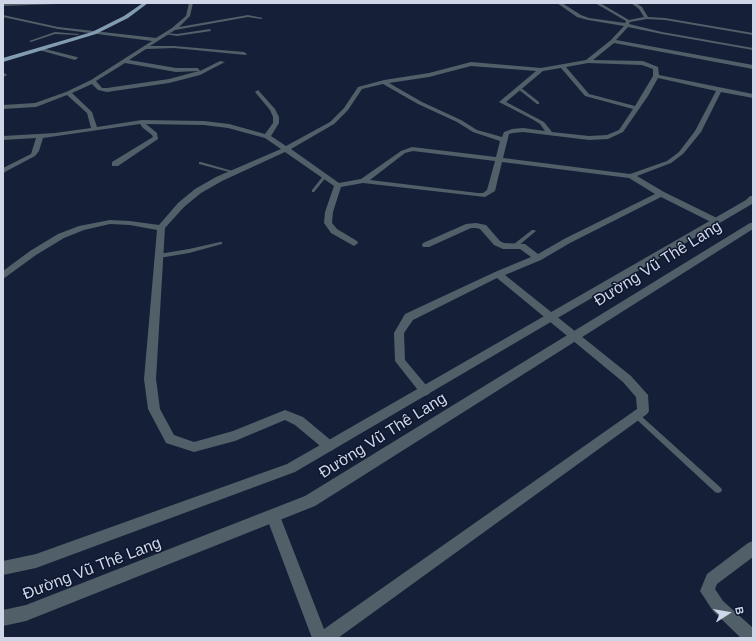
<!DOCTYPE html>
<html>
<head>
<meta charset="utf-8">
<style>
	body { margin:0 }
	#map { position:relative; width:756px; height:641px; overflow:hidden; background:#161f38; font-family:Helvetica,sans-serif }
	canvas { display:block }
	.frame { position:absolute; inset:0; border:4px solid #cfd6e7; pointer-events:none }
	.north { position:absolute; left:708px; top:593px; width:40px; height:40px; -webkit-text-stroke:3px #0d162e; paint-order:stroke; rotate:78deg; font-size:11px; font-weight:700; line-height:16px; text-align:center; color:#cfd6e7 }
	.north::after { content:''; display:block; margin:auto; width:14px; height:18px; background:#cfd6e7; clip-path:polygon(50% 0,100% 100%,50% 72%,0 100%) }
</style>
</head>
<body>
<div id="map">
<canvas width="756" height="641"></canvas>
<div class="frame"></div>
<div class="north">B</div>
</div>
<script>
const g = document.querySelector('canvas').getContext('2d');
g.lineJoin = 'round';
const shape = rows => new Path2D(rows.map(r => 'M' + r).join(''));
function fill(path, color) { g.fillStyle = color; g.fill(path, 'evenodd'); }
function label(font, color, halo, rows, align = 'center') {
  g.font = font + ' Helvetica,sans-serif'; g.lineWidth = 3; g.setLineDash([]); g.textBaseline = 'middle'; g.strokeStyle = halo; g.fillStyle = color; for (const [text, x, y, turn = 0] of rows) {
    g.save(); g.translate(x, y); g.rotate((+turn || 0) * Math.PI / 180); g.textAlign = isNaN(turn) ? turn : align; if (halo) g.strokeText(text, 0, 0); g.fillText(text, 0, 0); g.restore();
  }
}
fill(shape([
	[210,29,211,31,177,36,165,34,166,33,177,34,210,29],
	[55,32,79,34,78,35,55,34,31,42,29,41,55,32],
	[518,87,520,87,539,102,539,104,537,104,518,89,518,87],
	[199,162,201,162,236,172,233,173,199,164,199,162],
	[324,175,327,176,314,192,312,192,312,190,324,175],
	[532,230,534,230,536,231,518,246,514,246,514,244,532,230],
	[220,242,222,242,222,244,189,253,159,258,157,256,159,254,189,249,220,242],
	[637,413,639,414,721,488,722,490,721,492,718,493,715,492,635,418,634,416,635,414,637,413]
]), '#515f68');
fill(shape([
	[189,3,193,3,190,16,179,27,248,15,263,18,261,19,248,17,175,30,150,46,174,46,244,52,247,54,246,55,174,48,146,49,129,60,176,68,198,68,200,71,220,61,225,62,200,75,169,83,107,92,98,90,92,84,72,93,92,112,97,127,142,120,204,121,229,124,265,134,273,123,273,117,270,110,255,92,258,90,275,109,279,117,279,123,271,136,286,146,330,122,344,108,358,87,384,80,429,73,471,62,541,68,586,60,611,40,624,26,588,20,577,17,557,3,562,3,581,15,589,18,625,23,626,21,595,3,600,3,629,20,644,17,639,9,631,3,636,3,642,7,648,17,665,18,753,33,753,35,665,20,647,19,630,22,629,24,662,32,753,48,753,50,662,34,628,27,616,40,753,65,753,69,614,43,593,60,643,61,658,67,659,75,753,94,753,98,721,92,701,132,683,154,671,163,637,176,664,192,719,219,719,223,713,223,661,197,570,243,541,260,505,275,631,376,648,395,649,411,647,414,338,638,312,638,266,516,268,511,273,509,278,511,324,629,637,409,636,397,623,382,497,278,413,320,404,333,405,360,431,391,429,394,425,396,421,394,395,361,394,333,405,314,495,272,531,257,520,249,503,249,494,245,480,229,476,228,471,228,429,247,423,247,422,245,423,243,466,224,476,223,486,225,500,241,504,243,525,244,538,254,564,239,655,194,629,178,502,162,495,191,485,197,363,183,341,187,333,212,332,223,337,229,357,241,358,243,354,246,331,233,324,223,325,212,334,186,285,152,222,181,201,193,184,207,165,228,156,379,160,409,174,435,194,442,233,431,285,410,303,417,333,442,335,446,333,450,329,451,325,450,295,425,285,420,235,441,194,452,166,443,148,409,144,379,157,230,130,225,110,224,84,230,64,238,36,255,3,279,3,271,30,251,58,234,79,226,110,220,130,221,159,225,178,203,195,189,216,177,281,149,265,138,228,128,204,125,146,124,157,133,158,139,118,166,112,166,112,162,153,137,152,135,143,128,140,124,43,138,39,151,35,156,3,173,3,168,31,154,36,138,3,140,3,136,55,133,91,128,87,113,67,95,36,107,3,109,3,105,35,103,66,92,91,80,152,41,58,29,3,17,3,15,58,27,156,38,172,28,186,16,189,3],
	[125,63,176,72,199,71,169,79,107,88,102,88,96,81,125,63],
	[588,63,642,65,653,69,653,76,635,106,589,94,566,67,588,63],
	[471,66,536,71,499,102,532,119,540,124,545,131,523,128,512,129,504,132,502,137,477,130,461,120,422,102,389,83,429,77,471,66],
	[561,68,585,96,633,109,619,130,607,135,589,136,552,132,544,122,506,102,543,71,561,68],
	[658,78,716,91,695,131,679,152,667,161,630,174,503,158,509,134,513,133,523,132,589,140,608,139,623,132,648,96,658,78],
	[383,84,418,104,457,122,473,132,500,141,496,157,412,147,401,151,361,179,339,183,291,149,334,124,348,110,362,89,383,84],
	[413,151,495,161,487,190,483,193,478,193,370,180,405,153,413,151],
	[41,48,77,57,78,58,75,60,39,50,39,48,41,48],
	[3,73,6,74,7,75,3,77,3,73],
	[753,541,753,557,717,584,715,589,723,601,753,628,753,638,741,638,713,611,700,591,707,574,748,543,753,541]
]), '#515f68');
fill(shape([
	[58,3,56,4,3,6,3,4,58,3],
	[750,196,753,196,752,204,295,472,36,568,3,575,3,561,36,554,287,464,746,200,750,196],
	[750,223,753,223,753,229,315,506,26,621,3,626,3,610,26,605,305,496,750,223]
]), '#515f68');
fill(shape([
	[143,3,148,3,128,18,96,34,3,62,3,58,92,32,124,16,143,3]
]), '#819daf');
label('16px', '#cfd6e7', '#0d162e', [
	["Đường Vũ Thê Lang",658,264,-32],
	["Đường Vũ Thê Lang",383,436,-32],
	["Đường Vũ Thê Lang",92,569,-21]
]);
</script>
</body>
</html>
